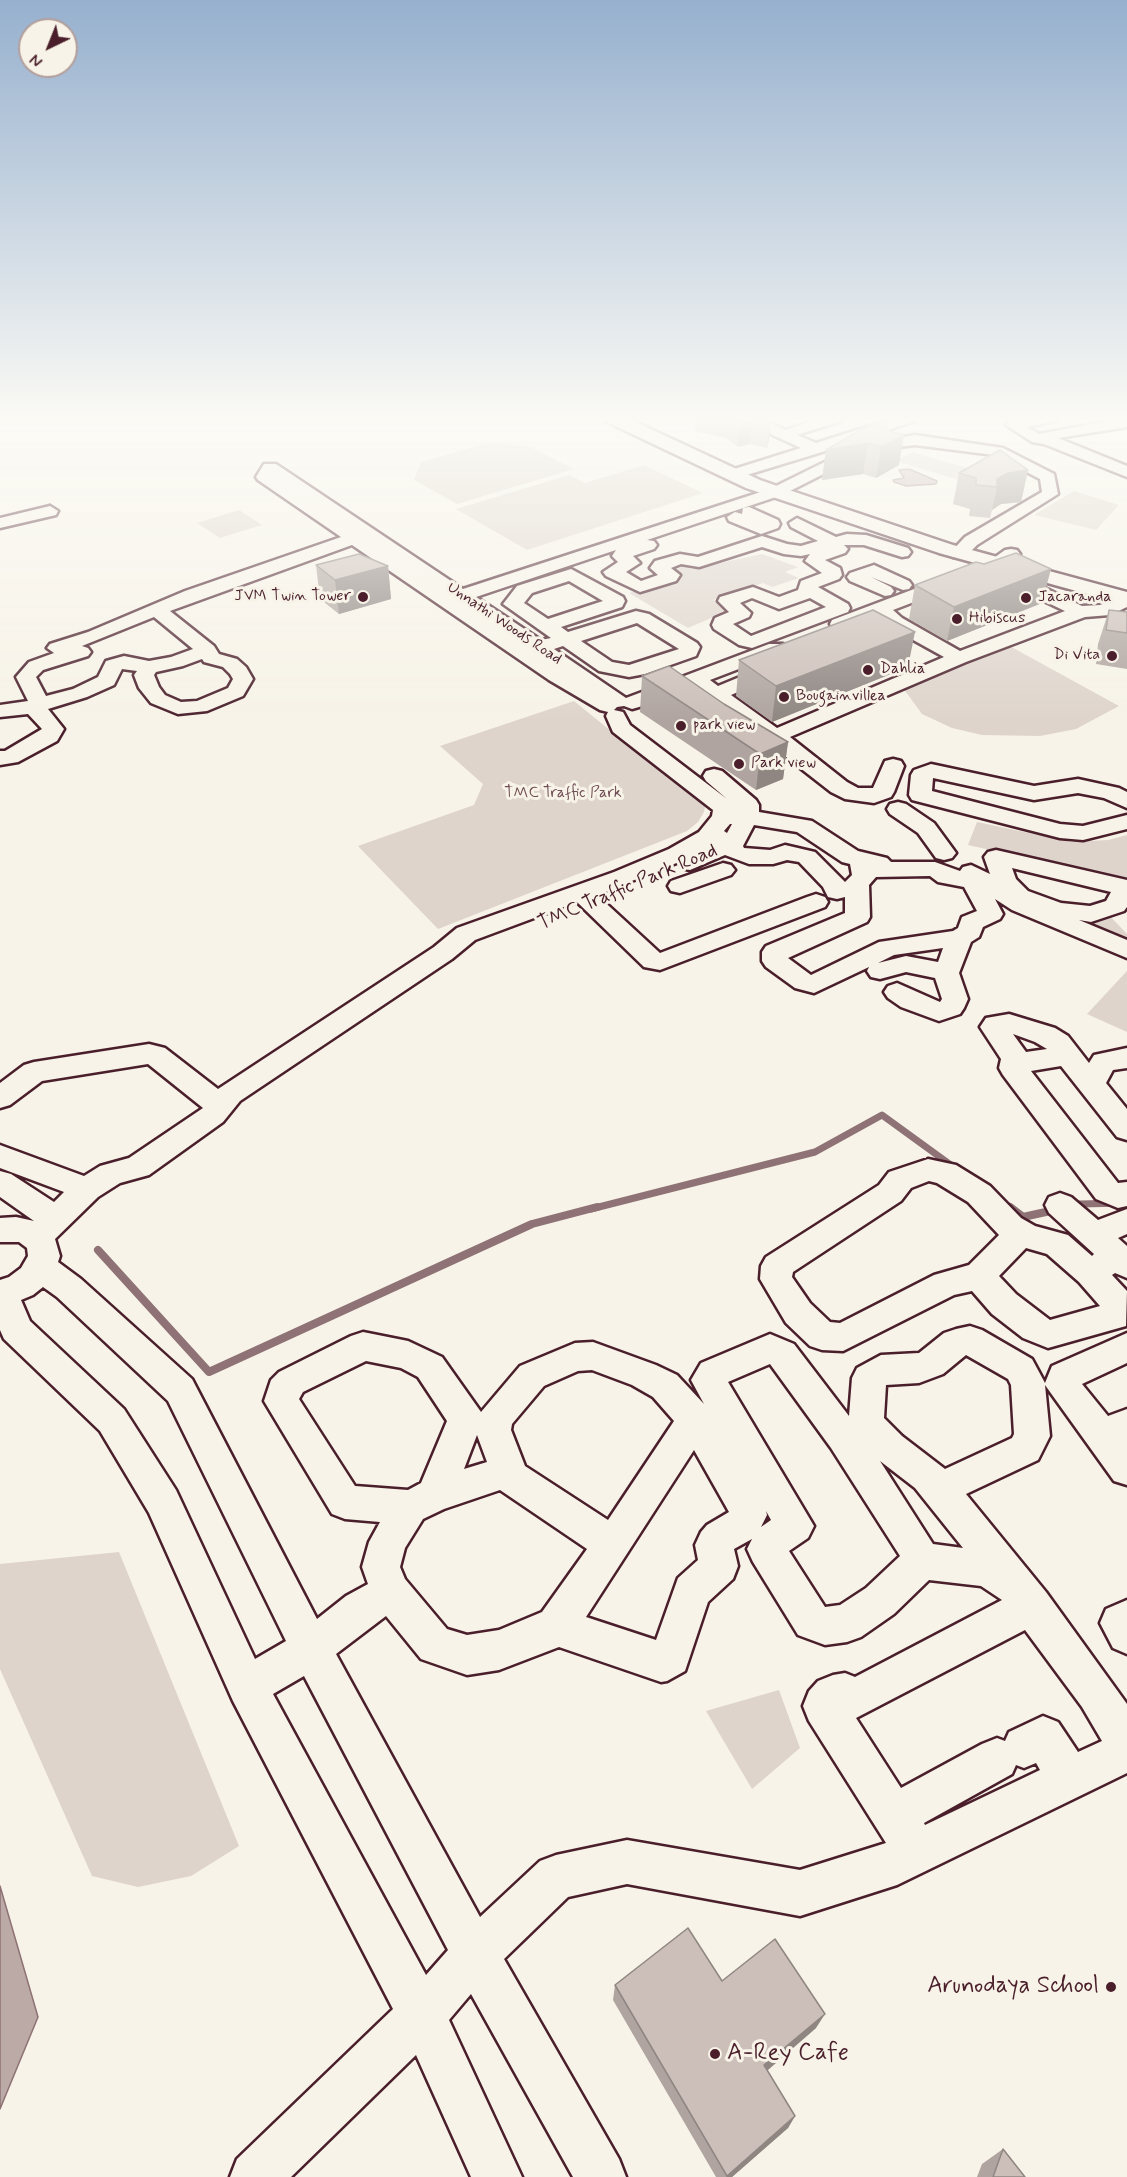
<!DOCTYPE html>
<html>
<head>
<meta charset="utf-8">
<style>
	body { margin:0 }
	#map { position:relative; width:1127px; height:2177px; overflow:hidden; background:#f7f3e8; font-family:Mynerve,sans-serif }
	canvas { display:block }
	.north { position:absolute; left:18px; top:18px; width:60px; height:60px; box-sizing:border-box; background:#f7f3e8; border:2px solid #b29e9c; border-radius:50%; rotate:223deg; font-size:16px; font-weight:700; line-height:24px; text-align:center; color:#4a1f2b }
	.north::after { content:''; display:block; margin:auto; width:21px; height:27px; background:#4a1f2b; clip-path:polygon(50% 0,100% 100%,50% 72%,0 100%) }
</style>
</head>
<body>
<div id="map">
<canvas width="1127" height="2177"></canvas>
<div class="north">N</div>
</div>
<script>
const g = document.querySelector('canvas').getContext('2d');
g.lineJoin = 'round';
function fill(path, color) { g.fillStyle = color; g.fill(path, 'evenodd'); }
const shape = rows => new Path2D(rows.map(r => 'M' + r).join(''));
function strokePath(path, color, width, dash) { g.strokeStyle = color; g.lineWidth = width; g.lineCap = dash ? 'butt' : 'round'; g.setLineDash(dash || []); g.stroke(path); }
function label(font, color, halo, rows, align = 'center') {
  g.font = font + ' Mynerve,sans-serif'; g.lineWidth = 6; g.setLineDash([]); g.textBaseline = 'middle'; g.strokeStyle = halo; g.fillStyle = color; for (const [text, x, y, turn = 0] of rows) {
    g.save(); g.translate(x, y); g.rotate((+turn || 0) * Math.PI / 180); g.textAlign = isNaN(turn) ? turn : align; if (halo) g.strokeText(text, 0, 0); g.fillText(text, 0, 0); g.restore();
  }
}
fill(shape([
	[491,442,530,447,574,469,457,504,414,480,421,462],
	[912,452,998,477,982,487,896,461],
	[644,465,703,493,527,550,456,509,569,475,585,483],
	[1074,491,1119,505,1096,530,1034,515],
	[239,510,262,525,220,538,197,523],
	[762,554,798,567,785,572,799,578,772,587,763,583,713,600,730,610,688,628,629,593,681,578,665,567,679,564,692,569],
	[1006,644,1119,706,1076,729,1040,736,982,735,952,728,922,714,903,688],
	[574,701,665,775,697,781,706,801,704,812,698,822,687,831,438,929,358,846,474,805,483,784,440,746],
	[977,822,1072,842,1108,840,1127,835,1127,880,968,845],
	[1108,914,1127,934,1127,941,1071,920],
	[1127,971,1127,1032,1087,1014],
	[119,1552,239,1846,191,1876,138,1887,92,1876,0,1669,0,1564],
	[779,1690,800,1748,752,1789,706,1711]
]), '#ded4cc');
const water = shape([
	[909,469,937,481,936,484,906,486,894,482,893,480,904,478,899,470,909,469],
	[0,1886,38,2017,0,2109,0,1886]
]);
fill(water, '#bcaaa7');
strokePath(water, '#8e7275', 1.5);
strokePath(shape([
	[1079,1204,1127,1203],
	[1008,1206,1012,1209],
	[591,1209,815,1152,882,1115,955,1168]
]), '#8e7275', 7);
strokePath(shape([
	[1010,1207,1023,1217,1055,1210],
	[98,1250,209,1372,532,1224,597,1207]
]), '#8e7275', 8);
const minor = shape([
	[820,418,843,418,841,421,797,435,816,443,895,418,917,418,915,421,822,452,740,477,734,479,726,474,728,471,801,448,753,426,751,423,753,420,763,420,786,430,820,418],
	[1027,418,1057,418,1055,421,1027,427,1039,434,1109,421,1107,418,1127,418,1127,427,1058,438,1127,466,1127,477,1044,444,1032,442,1006,425,1008,422,1027,418],
	[915,435,1003,448,1054,474,1058,494,977,545,965,557,953,557,950,553,965,537,1042,492,1040,479,994,455,915,445,881,449,857,457,782,495,647,540,654,541,657,545,654,549,633,556,640,563,626,572,641,581,658,575,650,568,655,561,680,554,698,557,762,536,787,544,801,546,818,541,791,527,789,523,797,518,836,537,847,534,866,535,908,548,911,552,908,556,902,557,864,545,844,545,848,549,845,553,825,560,840,568,842,575,839,579,818,587,848,604,850,608,848,612,752,648,739,645,714,629,712,625,715,618,729,612,718,601,720,597,753,587,779,597,798,590,801,581,822,573,805,561,810,554,801,556,784,554,762,547,699,567,681,564,671,568,680,575,676,581,640,592,606,576,603,572,618,562,612,556,616,550,476,597,541,640,551,638,503,604,517,586,571,569,623,597,625,601,622,607,561,627,568,632,636,611,649,614,697,643,700,647,696,656,645,674,629,677,599,671,563,646,554,649,626,698,769,644,783,644,786,648,783,652,710,680,718,686,764,667,778,667,781,671,778,675,731,695,777,728,944,657,888,626,877,616,839,630,832,628,830,624,832,620,991,560,1005,550,1011,549,1017,550,1020,554,1003,568,893,610,902,618,960,651,1065,611,1004,582,1001,578,1004,574,1016,574,1082,606,1100,605,1127,594,1127,607,1110,615,1085,617,966,662,790,737,847,782,858,788,873,788,885,761,893,759,901,761,904,766,894,792,891,797,874,803,845,799,831,792,695,686,639,707,632,709,624,706,617,707,614,710,623,712,630,725,727,799,706,781,703,776,706,771,714,769,722,771,756,800,759,805,759,812,812,821,858,851,887,858,891,862,935,862,960,871,963,867,971,865,990,874,984,857,988,852,996,850,1127,880,1127,907,1124,911,1091,922,1079,920,1127,940,1127,958,1012,910,995,899,1003,914,1000,919,983,927,979,937,971,942,959,973,968,999,964,1008,960,1014,939,1021,901,1007,888,998,884,992,888,986,897,983,940,1002,942,999,935,978,906,972,880,979,871,977,867,971,869,967,814,993,795,988,766,967,762,961,762,952,766,946,845,913,845,897,837,899,828,897,823,887,799,862,787,860,773,864,749,864,725,855,690,870,682,868,679,862,597,895,660,953,807,897,816,894,825,897,828,902,825,907,660,970,644,967,577,902,475,940,452,959,240,1101,223,1122,149,1175,120,1183,98,1197,55,1239,60,1256,58,1262,81,1279,192,1379,317,1619,346,1596,368,1584,362,1567,369,1542,380,1522,345,1519,332,1514,264,1401,271,1380,279,1372,351,1336,363,1332,408,1341,442,1357,481,1412,520,1366,575,1343,593,1342,656,1365,677,1375,704,1404,691,1380,701,1363,770,1334,794,1344,849,1416,852,1378,857,1368,881,1355,919,1353,944,1333,956,1329,970,1326,982,1330,1032,1359,1045,1383,1052,1366,1127,1333,1127,1363,1082,1384,1108,1416,1127,1409,1127,1485,1114,1481,1045,1385,1050,1436,1038,1460,966,1494,1046,1592,1127,1704,1127,1773,897,1885,800,1916,627,1884,568,1897,504,1959,619,2159,626,2177,573,2177,471,1994,449,2020,522,2177,471,2177,416,2055,291,2177,230,2177,237,2159,393,2009,233,1701,149,1513,100,1431,4,1339,0,1330,0,1280,9,1277,21,1268,28,1256,27,1248,19,1242,0,1242,0,1218,16,1217,34,1221,0,1197,0,1171,11,1174,54,1202,64,1192,0,1168,0,1145,84,1176,100,1166,129,1158,203,1108,148,1064,42,1081,10,1105,0,1108,0,1083,24,1065,34,1062,149,1044,165,1048,218,1089,434,947,457,928,614,872,669,849,699,832,712,816,713,810,613,732,606,716,608,712,600,710,549,680,352,545,170,611,214,646,219,654,237,659,246,667,253,679,243,696,207,711,178,714,151,703,139,688,134,675,137,671,122,669,114,685,87,697,48,709,64,729,57,741,18,762,0,765,0,751,5,751,42,729,28,714,0,717,0,705,28,701,16,677,29,662,54,653,47,648,50,644,88,632,185,591,341,537,258,480,256,477,264,464,276,464,463,589,770,489,847,451,873,442,915,435],
	[569,581,603,601,548,619,524,603,532,593,569,581],
	[752,598,779,609,810,598,826,607,751,636,733,624,749,617,751,613,740,603,752,598],
	[154,617,193,649,171,657,149,661,124,656,106,661,98,677,73,689,46,696,36,677,43,670,88,656,91,652,88,648,82,646,154,617],
	[637,623,679,649,629,665,612,662,581,641,637,623],
	[202,659,204,662,223,667,230,674,233,679,228,688,197,701,181,702,165,695,159,687,154,675,156,672,183,666,202,659],
	[730,824,732,824,727,833,724,831,730,824],
	[754,825,797,832,842,862,850,864,852,875,845,882,815,852,785,845,770,850,744,848,743,846,754,825],
	[1012,868,1111,892,1106,901,1090,906,1061,903,1028,891,1016,879,1012,868],
	[930,876,938,882,964,887,977,911,962,917,958,928,953,931,879,942,811,975,788,958,867,922,870,917,869,885,876,877,930,876],
	[943,948,938,962,906,956,878,963,894,955,943,948],
	[43,1287,57,1297,168,1401,286,1641,255,1659,176,1490,124,1409,30,1321,21,1300,33,1295,43,1287],
	[966,1355,1008,1379,1011,1385,1014,1434,1012,1438,945,1469,902,1436,884,1418,886,1385,919,1383,943,1374,966,1355],
	[366,1361,401,1368,418,1377,447,1421,421,1483,408,1490,355,1486,299,1399,303,1392,366,1361],
	[770,1364,831,1448,900,1556,866,1588,840,1605,825,1607,789,1551,808,1538,814,1526,728,1382,770,1364],
	[592,1370,632,1385,653,1397,674,1421,608,1520,525,1466,511,1430,512,1424,544,1386,578,1371,592,1370],
	[477,1435,487,1462,464,1469,477,1435],
	[694,1450,729,1512,707,1525,701,1532,695,1545,698,1560,678,1578,656,1640,586,1617,694,1450],
	[880,1461,915,1488,963,1548,933,1544,880,1461],
	[500,1490,587,1549,542,1612,499,1630,467,1635,447,1629,405,1579,400,1567,405,1548,423,1519,444,1509,500,1490],
	[766,1511,771,1520,761,1527,767,1515,766,1511],
	[752,1539,747,1549,753,1562,798,1635,825,1645,847,1642,861,1637,894,1614,929,1580,981,1586,1002,1600,855,1677,845,1673,833,1675,818,1681,809,1691,803,1706,809,1721,886,1843,800,1870,627,1840,556,1855,540,1861,480,1917,336,1654,386,1616,421,1659,467,1675,499,1670,559,1647,661,1682,667,1681,685,1671,708,1602,733,1579,738,1566,734,1549,752,1539],
	[1025,1630,1082,1707,1102,1741,1078,1752,1058,1722,1043,1716,1009,1732,1005,1741,997,1738,982,1744,901,1788,856,1718,1025,1630],
	[304,1676,448,1950,426,1975,273,1694,304,1676],
	[1036,1763,1040,1770,925,1825,924,1823,1012,1774,1016,1765,1024,1768,1036,1763],
	[50,506,58,511,56,515,0,528,0,518,50,506],
	[749,507,778,520,780,524,778,528,761,534,729,521,727,517,735,512,742,514,743,508,749,507],
	[874,565,909,581,912,585,909,589,903,590,871,577,891,587,894,591,891,595,885,596,850,581,847,577,850,573,874,565],
	[931,764,1034,786,1078,779,1119,788,1127,792,1127,808,1104,798,1078,793,1034,800,933,778,932,791,1060,824,1083,826,1127,815,1127,829,1083,840,1060,838,912,800,909,795,911,775,914,770,931,764],
	[898,802,906,804,934,823,956,853,952,858,944,860,936,858,918,833,890,814,887,809,890,804,898,802],
	[723,863,731,865,735,870,731,875,680,893,671,891,668,886,671,881,723,863],
	[1009,1014,1055,1028,1068,1036,1089,1063,1094,1055,1127,1048,1127,1068,1113,1070,1106,1083,1127,1109,1127,1140,1117,1137,1061,1066,1031,1071,1118,1183,1127,1182,1127,1206,1118,1208,1096,1199,1003,1075,999,1068,1001,1059,980,1027,986,1018,1009,1014],
	[1013,1034,1035,1042,1047,1049,1026,1052,1013,1034],
	[928,1159,956,1165,990,1186,1021,1218,1035,1226,1068,1235,1092,1256,1094,1254,1049,1213,1045,1205,1049,1197,1060,1193,1071,1197,1098,1220,1127,1209,1127,1234,1118,1238,1127,1246,1127,1278,1115,1273,1112,1275,1127,1291,1126,1326,1048,1348,1023,1338,992,1314,972,1291,954,1295,843,1351,822,1350,810,1346,786,1323,760,1279,761,1266,766,1257,879,1185,889,1172,928,1159],
	[929,1181,937,1183,968,1202,999,1235,969,1265,934,1275,840,1323,830,1322,810,1303,792,1277,793,1272,901,1201,911,1188,929,1181],
	[1026,1248,1047,1254,1079,1282,1100,1306,1050,1320,1016,1294,999,1276,1026,1248],
	[1127,1600,1127,1654,1113,1648,1100,1623,1106,1609,1127,1600]
]);
const major = shape([
	[605,418,627,418,760,480,783,488,953,545,1127,592,1127,605,939,553,746,488,607,422,605,418]
]);
strokePath(minor, '#4a1f2b', 5);
strokePath(major, '#4a1f2b', 5);
fill(minor, '#f7f3e8');
fill(major, '#f7f3e8');
fill(shape([
	[696,418,771,418,769,440,767,448,749,444,738,447,726,438,695,431],
	[887,430,899,465,876,478,863,474,822,480,826,450],
	[1028,470,1021,502,1001,504,992,510,990,518,969,516,970,509,953,504,959,473],
	[316,565,388,566,391,599,339,614,320,599],
	[915,585,1042,603,947,641,909,619],
	[1109,610,1127,612,1127,669,1096,664,1098,644],
	[739,660,908,667,772,722,736,696],
	[642,676,724,704,788,742,783,779,756,790,640,712],
	[722,1981,816,2028,767,2071,795,2116,788,2128,732,2177,716,2177,613,2000,615,1985],
	[1003,2149,1025,2177,977,2177,982,2164]
]), '#afa49f');
fill(shape([
	[741,418,752,418,749,444,738,447],
	[770,418,771,418,769,440,767,448],
	[904,435,899,465,876,478,881,447],
	[868,443,863,474,822,480,826,450],
	[1028,470,1021,502,1001,504,992,510,997,487,997,479,1008,473],
	[388,566,391,599,339,614,335,580],
	[1051,569,1042,603,947,641,954,607],
	[915,632,908,667,772,722,776,686],
	[788,742,783,779,756,790,760,754],
	[825,2014,816,2028,757,2079,764,2065],
	[795,2116,788,2128,732,2177,726,2177]
]), '#8f8682');
const building = shape([
	[886,422,887,430,904,435,881,447,868,443,826,450,862,429,886,422],
	[1000,450,1028,470,1008,473,997,479,997,487,976,485,976,478,959,473,1000,450],
	[1016,553,1051,569,954,607,915,585,976,562,984,564,1016,553],
	[359,554,388,566,335,580,316,565,359,554],
	[873,610,915,632,776,686,739,660,873,610],
	[1109,610,1127,612,1127,633,1106,630,1109,610],
	[669,666,724,704,788,742,760,754,642,676,669,666],
	[688,1928,722,1981,775,1939,825,2014,764,2065,795,2116,727,2176,615,1985,688,1928],
	[1003,2149,1025,2177,993,2177,1003,2149]
]);
fill(building, '#ccbfb9');
strokePath(building, '#8f8682', 1.5);
const sky = g.createLinearGradient(0, 0, 0, 723);
sky.addColorStop(0, '#96b0ce');
sky.addColorStop(0.58, '#fbfaf5');
sky.addColorStop(1, '#fbfaf500');
g.fillStyle = sky;
g.fillRect(0, 0, 1127, 723);
for (const [x, y, r, color] of [
	[363,597,6,"#4a1f2b"],
	[1026,598,6,"#4a1f2b"],
	[957,619,6,"#4a1f2b"],
	[1112,656,6,"#4a1f2b"],
	[868,670,6,"#4a1f2b"],
	[784,697,6,"#4a1f2b"],
	[681,726,6,"#4a1f2b"],
	[739,764,6,"#4a1f2b"],
	[1111,1987,6,"#4a1f2b"],
	[715,2054,6,"#4a1f2b"]
]) { const dot = new Path2D(); dot.arc(x, y, r, 0, 2 * Math.PI); g.fillStyle = color; g.fill(dot); strokePath(dot, '#f7f3e8', 2); }
label('16px', '#4a1f2b', '#f7f3e8', [
	["JVM Twin Tower",351,597,"right"],
	["Jacaranda",1038,598],
	["Hibiscus",969,619],
	["Di Vita",1100,656,"right"],
	["Dahlia",880,670],
	["Bougainvillea",796,697],
	["park view",693,726],
	["Park view",751,764]
], 'left');
label('16px', '#4a1f2b', '#f7f3e8', [
	["Unnathi Woods Road",504,624,34]
]);
label('16px', '#6f4c53', '#f7f3e8', [
	["TMC Traffic Park",563,794]
]);
label('20px', '#4a1f2b', '#f7f3e8', [
	["TMC Traffic Park Road",628,888,-23]
]);
label('24px', '#4a1f2b', '#f7f3e8', [
	["Arunodaya School",1099,1987],
	["A-Rey Cafe",727,2054,"left"]
], 'right');
</script>
</body>
</html>
